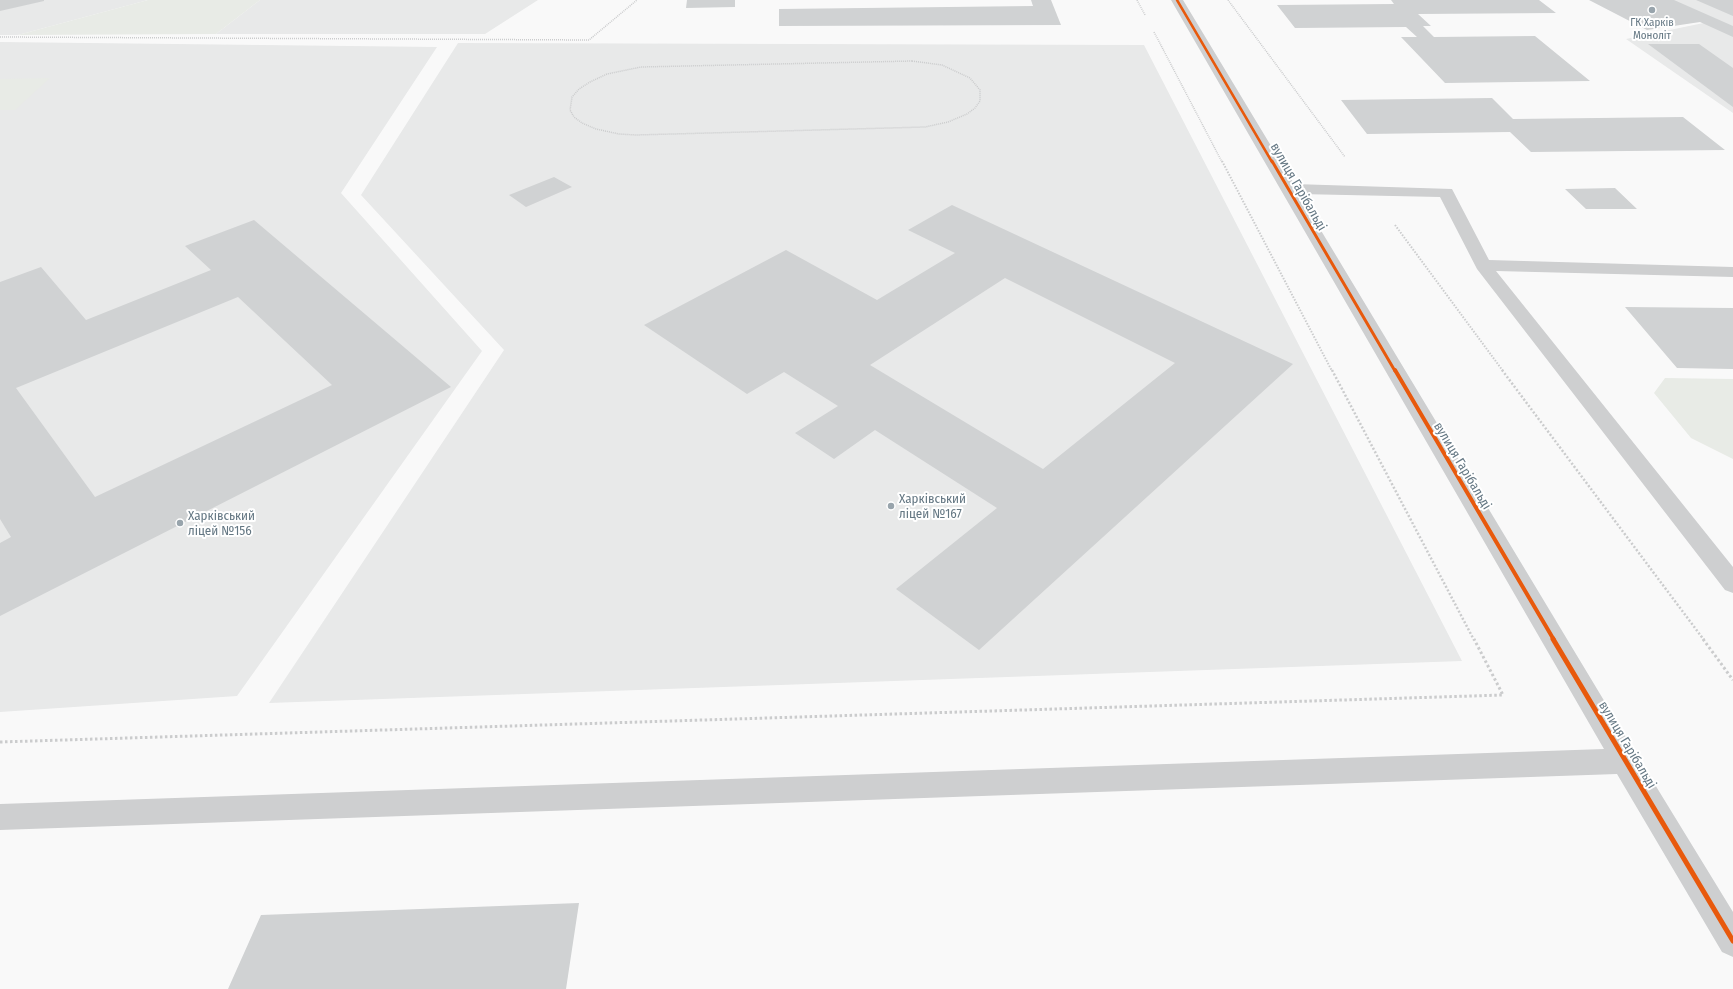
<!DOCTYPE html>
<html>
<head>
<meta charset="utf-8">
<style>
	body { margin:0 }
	canvas { display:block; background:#f9f9f9 }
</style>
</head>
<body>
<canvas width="1733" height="989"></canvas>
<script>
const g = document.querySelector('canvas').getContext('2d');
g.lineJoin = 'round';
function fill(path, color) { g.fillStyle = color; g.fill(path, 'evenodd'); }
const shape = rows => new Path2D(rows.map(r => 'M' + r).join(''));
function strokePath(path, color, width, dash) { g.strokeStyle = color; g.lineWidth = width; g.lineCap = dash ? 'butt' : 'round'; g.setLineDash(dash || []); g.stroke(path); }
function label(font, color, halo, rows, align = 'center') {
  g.font = font + ' "Fira Sans Condensed",sans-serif'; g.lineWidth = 4; g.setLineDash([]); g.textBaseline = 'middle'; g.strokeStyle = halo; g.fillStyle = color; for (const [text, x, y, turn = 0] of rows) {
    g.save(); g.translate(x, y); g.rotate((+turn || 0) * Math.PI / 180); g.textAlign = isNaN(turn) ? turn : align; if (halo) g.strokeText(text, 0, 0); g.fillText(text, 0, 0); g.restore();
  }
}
fill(shape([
	[0,0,148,0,18,35,0,35],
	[260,0,538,0,485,34,216,34],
	[1672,0,1733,0,1733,113,1626,39,1718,20],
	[0,42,437,47,341,193,482,351,237,696,0,712],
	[458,43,1144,45,1462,661,269,703,504,350,361,195]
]), '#e8e9e9');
fill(shape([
	[148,0,260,0,216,34,18,35],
	[50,78,15,110,0,110,0,79],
	[1665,378,1733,379,1733,459,1691,438,1654,393]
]), '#e8ebe6');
fill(shape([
	[0,0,44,0,44,1,0,11],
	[687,0,735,0,735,7,686,8],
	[1031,0,1051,0,1061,25,779,26,779,9,1033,6],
	[1391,0,1539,0,1556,13,1418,14,1431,26,1423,26,1434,37,1535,36,1590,81,1445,83,1401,37,1417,37,1406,27,1295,28,1277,5,1394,4],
	[1589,0,1674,0,1733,26,1733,37,1700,22,1647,30],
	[1696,0,1733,0,1733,16],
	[1648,44,1699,44,1733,68,1733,107],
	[1492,98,1513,119,1683,117,1725,150,1531,152,1510,132,1367,134,1341,100],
	[554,177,572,187,526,207,509,195],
	[1615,188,1637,209,1586,209,1565,189],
	[952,205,1293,364,979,650,896,589,997,508,875,430,834,459,795,433,838,406,784,372,747,394,644,325,786,250,877,300,955,253,908,230],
	[1005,278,1175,363,1043,469,870,365],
	[254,220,451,387,0,616,0,543,11,537,0,519,0,282,41,267,86,320,211,270,185,246],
	[238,297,332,385,95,497,16,388],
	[1625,307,1733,308,1733,369,1677,368],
	[579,903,566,989,228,989,261,915]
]), '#d0d2d3');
strokePath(shape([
	[1137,0,1145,15],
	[1228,0,1345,157],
	[1154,32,1222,162],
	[0,37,589,40,637,0],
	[912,61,942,65,970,78,980,90,980,101,975,108,967,114,948,122,925,127,636,135,619,134,596,129,582,123,574,117,570,110,572,97,579,89,590,82,607,74,641,67,912,61]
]), '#cbcccd', 1.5, [1, 1]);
strokePath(shape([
	[1222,161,1332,371],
	[1395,225,1503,371]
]), '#cbcccd', 2, [1.5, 1.5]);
strokePath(shape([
	[1332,370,1474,640],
	[1502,370,1704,640]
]), '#cbcccd', 2.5, [2, 2]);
strokePath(shape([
	[1703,639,1733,680],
	[0,742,1503,695,1474,639]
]), '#cbcccd', 3, [2.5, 2.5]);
fill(shape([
	[1171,0,1183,0,1294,184,1452,189,1489,260,1733,267,1733,277,1496,271,1733,567,1733,593,1725,590,1477,269,1440,197,1299,194,1635,752,1733,912,1733,957,1722,952,1617,774,0,830,0,804,1604,749,1171,0]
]), '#cecfd0');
strokePath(shape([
	[1177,0,1272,162]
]), '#e8590c', 2.5);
strokePath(shape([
	[1272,161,1395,371]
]), '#e8590c', 3);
strokePath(shape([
	[1395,370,1554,640]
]), '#e8590c', 4);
strokePath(shape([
	[1553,639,1733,941]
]), '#e8590c', 5);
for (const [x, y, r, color] of [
	[1652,10,4,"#98a4ac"],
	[891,506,4,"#98a4ac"],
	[180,523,4,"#98a4ac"]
]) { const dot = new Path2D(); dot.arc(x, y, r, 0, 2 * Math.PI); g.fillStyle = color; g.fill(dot); strokePath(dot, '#fff', 1.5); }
label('11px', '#647783', '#fff', [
	["ГК Харків",1652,23],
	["Моноліт",1652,36]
]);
label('13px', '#647783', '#fff', [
	["вулиця Гарібальді",1298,187,60],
	["вулиця Гарібальді",1462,466,59],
	["вулиця Гарібальді",1627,745,59]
]);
label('13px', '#647783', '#fff', [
	["Харківський",899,499],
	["ліцей №167",899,514],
	["Харківський",188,516],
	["ліцей №156",188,531]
], 'left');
</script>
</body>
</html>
